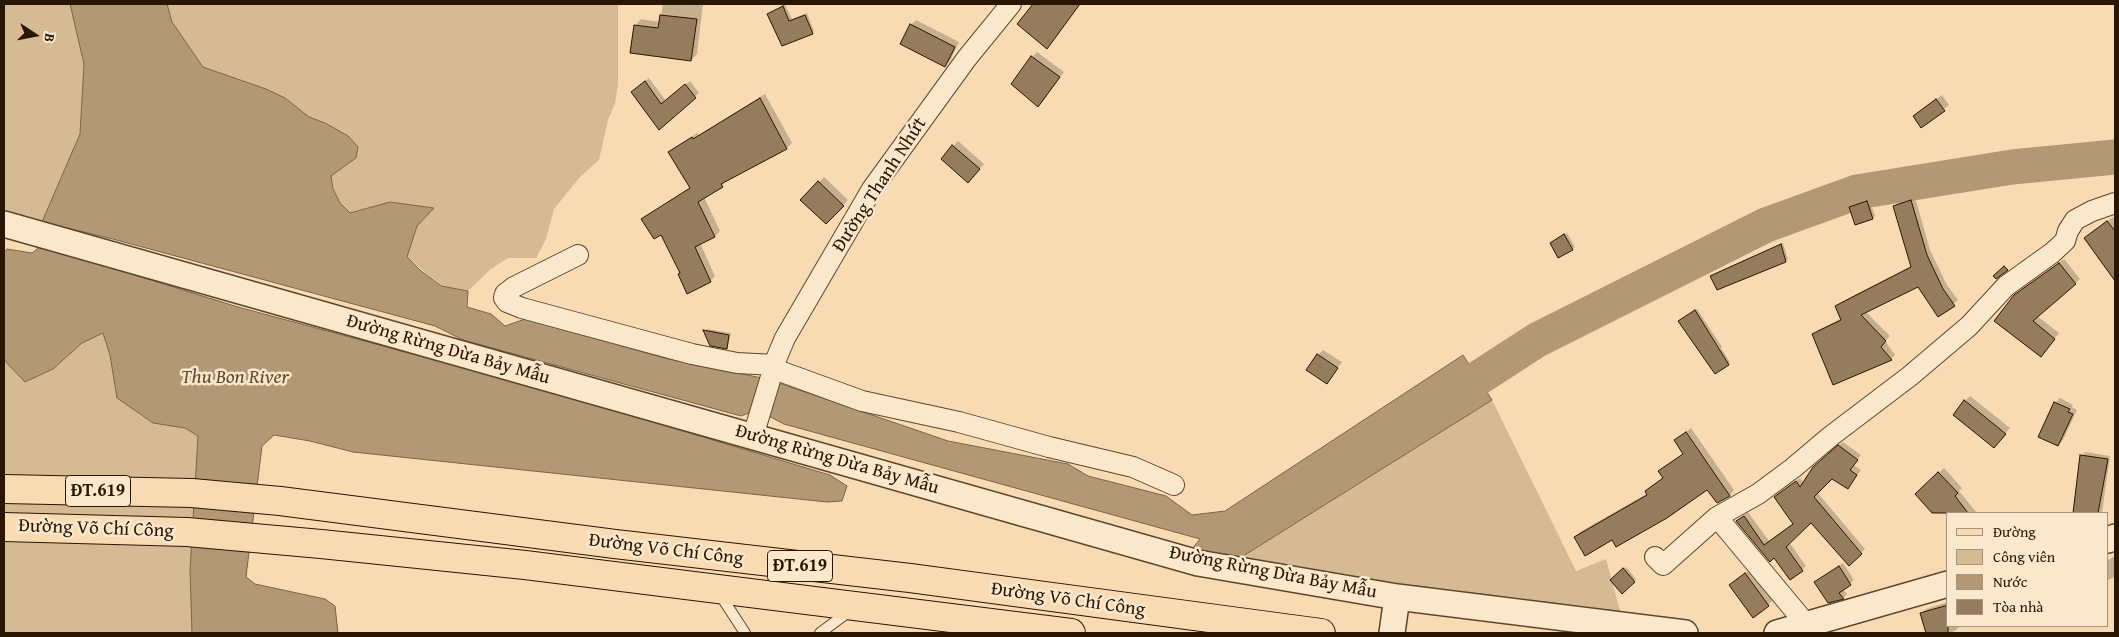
<!DOCTYPE html>
<html>
<head>
<meta charset="utf-8">
<style>
	body { margin:0 }
	#map { position:relative; width:2119px; height:637px; overflow:hidden; background:#f8dbb2; font-family:"Gentium Book Plus",serif }
	canvas { display:block }
	.frame { position:absolute; inset:0; border:5px solid #291600; pointer-events:none }
	.legend { position:absolute; left:1946px; top:512px; width:162px; height:115px; box-sizing:border-box; background:#fae8cd; border:1px solid #a6947b; margin:0; padding:6px 9px; list-style:none; font-size:15px; color:#291600 }
	.legend li { display:flex; align-items:center; gap:10px; height:25px }
	.legend b { width:25px; border:1px solid #a6947b }
	.north { position:absolute; left:10px; top:10px; width:50px; height:50px; -webkit-text-stroke:4px #fae8cd; paint-order:stroke; rotate:101deg; font-size:14px; font-weight:700; line-height:20px; text-align:center; color:#291600 }
	.north::after { content:''; display:block; margin:auto; width:18px; height:22px; background:#291600; clip-path:polygon(50% 0,100% 100%,50% 72%,0 100%) }
</style>
</head>
<body>
<div id="map">
<canvas width="2119" height="637"></canvas>
<div class="frame"></div>
<ul class="legend">
<li><b style="height:6px;background:#f8dbb2"></b>Đường</li>
<li><b style="height:14px;background:#d5ba94"></b>Công viên</li>
<li><b style="height:14px;background:#b29875"></b>Nước</li>
<li><b style="height:14px;background:#957c5d"></b>Tòa nhà</li>
</ul>
<div class="north">B</div>
</div>
<script>
const g = document.querySelector('canvas').getContext('2d');
g.lineJoin = 'round';
function fill(path, color) { g.fillStyle = color; g.fill(path, 'evenodd'); }
const shape = rows => new Path2D(rows.map(r => 'M' + r).join(''));
function strokePath(path, color, width, dash) { g.strokeStyle = color; g.lineWidth = width; g.lineCap = dash ? 'butt' : 'round'; g.setLineDash(dash || []); g.stroke(path); }
function label(font, color, halo, rows, align = 'center') {
  g.font = font + ' "Gentium Book Plus",serif'; g.lineWidth = 5; g.setLineDash([]); g.textBaseline = 'middle'; g.strokeStyle = halo; g.fillStyle = color; for (const [text, x, y, turn = 0] of rows) {
    g.save(); g.translate(x, y); g.rotate((+turn || 0) * Math.PI / 180); g.textAlign = isNaN(turn) ? turn : align; if (halo) g.strokeText(text, 0, 0); g.fillText(text, 0, 0); g.restore();
  }
}
fill(shape([
	[4,4,70,4,84,64,80,134,42,222,4,211],
	[167,4,618,4,618,85,615,103,608,120,599,160,580,177,554,209,546,239,536,258,508,258,491,269,468,291,441,286,407,257,417,226,434,208,390,202,350,213,340,203,333,189,331,176,356,158,325,123,309,117,285,98,247,82,203,67,172,22],
	[103,333,110,355,117,398,153,423,185,428,198,436,190,570,192,633,4,633,4,360,25,382,53,369,82,343],
	[1492,400,1576,571,1606,559,1622,618,1232,563]
]), '#d5ba94');
const water = shape([
	[70,4,167,4,172,22,203,67,266,89,285,98,309,117,325,123,348,136,358,147,356,158,331,176,333,189,340,203,350,213,390,202,434,208,417,226,407,257,420,270,441,286,468,291,467,307,491,314,505,326,525,319,668,359,767,379,948,441,1068,464,1088,476,1166,496,1192,515,1225,511,1463,355,1492,400,1232,563,1187,555,1200,539,784,424,757,410,741,416,463,340,435,326,109,238,42,222,80,134,84,64,70,4],
	[41,246,238,307,539,388,830,475,847,486,842,501,827,502,353,452,310,441,274,435,262,446,246,577,255,584,325,599,335,606,338,633,192,633,190,570,198,436,185,428,153,423,117,398,110,355,103,333,82,343,53,369,25,382,4,360,4,253,7,249,32,253,41,246]
]);
fill(water, '#b29875');
strokePath(water, '#7b6446', 1);
fill(shape([
	[663,4,703,4,697,54,691,60,635,26,641,19,660,22],
	[785,4,792,19,807,13,814,31,812,33,769,14],
	[1035,4,1080,4,1047,48,1018,24],
	[916,20,959,42,950,61,945,66,911,25],
	[1037,52,1064,72,1043,101,1032,57],
	[649,78,666,101,690,81,699,93,659,128,637,88],
	[765,94,792,143,787,148,726,179,722,186,704,197,720,231,715,236,700,243,715,276,710,281,681,273,662,233,643,219,691,187,669,153,697,133,699,135],
	[1942,95,1949,105,1922,126,1919,112],
	[958,141,984,164,973,176,953,146],
	[824,177,848,200,826,223,802,200],
	[1915,197,1930,250,1947,285,1958,300,1939,315,1918,285,1865,311,1890,336,1885,341,1895,355,1891,359,1834,383,1814,335,1818,330,1842,318,1837,307,1841,302,1911,266,1894,206,1899,202],
	[1869,199,1875,216,1873,218,1851,207],
	[2113,217,2115,220,2115,275,2113,276,2091,233],
	[1567,233,1575,247,1559,257,1551,243],
	[1783,243,1788,259,1786,261,1717,288,1714,274],
	[2064,259,2080,279,2037,316,2059,333,2045,351,2019,292],
	[1697,309,1722,347,1721,348,1730,362,1728,364,1682,319],
	[707,329,731,333,728,345,726,347,705,331],
	[1323,350,1342,362,1327,382,1318,355],
	[1970,396,2010,428,1999,441,1965,401],
	[2060,398,2073,405,2072,407,2077,410,2063,440,2058,445,2055,403],
	[1691,428,1734,490,1730,495,1717,502,1708,488,1612,538,1575,537,1580,532,1648,493,1646,491,1664,477,1684,453,1675,441],
	[1843,442,1861,455,1854,465,1861,470,1852,483,1832,477,1817,492,1865,549,1861,553,1811,521,1789,542,1806,566,1802,570,1775,556,1737,521,1748,512,1769,541,1794,523,1779,493,1800,478,1804,483,1819,462],
	[2085,452,2110,456,2102,513,2074,513,2081,456],
	[1944,468,1962,488,1959,491,1977,513,1948,514,1942,506,1934,513,1916,494],
	[2115,556,2115,577,2108,580,2108,560],
	[1843,563,1854,580,1843,589,1847,594,1843,598,1829,602,1819,579],
	[1626,567,1636,579,1622,592,1611,580],
	[1751,569,1773,600,1768,605,1730,585],
	[1948,602,1948,626,1960,626,1955,631,1948,633,1927,633,1921,614,1926,609]
]), '#0003');
strokePath(shape([
	[1438,404,1537,340,1766,225,1857,192,2012,167,2115,157]
]), '#b29875', 35);
const building = shape([
	[1033,4,1080,4,1047,49,1017,24,1033,4],
	[783,6,789,21,805,15,813,34,782,46,767,14,783,6],
	[660,15,697,19,691,61,630,53,634,25,658,28,660,15],
	[910,24,955,47,945,67,900,44,910,24],
	[1031,56,1060,77,1038,107,1011,84,1031,56],
	[645,81,661,104,685,84,696,98,659,130,631,92,645,81],
	[760,98,787,149,721,184,723,187,698,202,715,237,695,247,711,282,687,294,678,274,680,273,661,235,654,239,641,219,690,188,668,152,692,137,693,139,760,98],
	[1936,99,1945,111,1921,128,1913,116,1936,99],
	[952,145,980,169,968,183,941,159,952,145],
	[818,181,844,206,826,224,800,200,818,181],
	[1911,200,1927,255,1943,289,1955,306,1938,317,1918,287,1861,315,1886,341,1881,347,1892,360,1833,385,1812,334,1841,320,1835,306,1911,267,1893,206,1911,200],
	[1867,201,1873,219,1855,225,1849,207,1867,201],
	[2107,221,2115,231,2115,281,2084,238,2107,221],
	[1564,234,1573,250,1558,258,1550,243,1564,234],
	[1781,244,1786,262,1717,290,1710,276,1781,244],
	[2059,263,2076,284,2033,321,2055,339,2041,357,1994,321,2014,295,2059,263],
	[2004,266,2008,270,1996,279,1993,276,2004,266],
	[1695,310,1729,365,1715,374,1678,321,1695,310],
	[703,330,729,335,727,349,710,346,703,330],
	[1317,354,1338,368,1327,384,1306,370,1317,354],
	[1964,400,2006,434,1994,448,1953,415,1964,400],
	[2054,402,2070,409,2068,412,2073,414,2058,446,2038,437,2054,402],
	[1686,432,1730,496,1717,503,1707,490,1667,518,1616,547,1612,540,1585,556,1574,537,1647,495,1645,491,1663,478,1658,471,1683,454,1674,440,1686,432],
	[1838,445,1858,460,1850,470,1857,475,1848,489,1832,479,1814,497,1862,554,1849,566,1811,523,1786,547,1803,571,1790,580,1774,558,1770,562,1736,521,1744,516,1764,545,1793,524,1774,497,1796,481,1800,487,1813,467,1838,445],
	[2080,455,2108,459,2098,513,2073,513,2080,455],
	[1938,472,1958,493,1955,496,1968,513,1932,513,1915,494,1938,472],
	[1839,566,1851,585,1839,593,1844,599,1828,603,1814,582,1839,566],
	[1623,568,1635,582,1622,594,1610,580,1623,568],
	[1745,573,1769,606,1753,618,1729,585,1745,573],
	[1948,605,1948,633,1926,633,1920,613,1948,605]
]);
fill(building, '#957c5d');
strokePath(building, '#291600', 1);
const service = shape([
	[719,593,745,633],
	[820,633,851,610]
]);
const minor = shape([
	[578,255,514,287,505,294,504,298,507,302,522,308,692,354,737,363,775,365],
	[774,369,862,401,959,422,1049,447,1133,467,1174,485],
	[753,436,777,357,785,338,872,189,967,58,1011,4],
	[1717,517,1806,624],
	[1655,557,1663,565,1717,517,1758,494,1793,468,1831,436,1910,376,1969,326,2006,286,2052,253,2065,241,2068,231,2075,220,2092,211,2115,203]
]);
const tertiary = shape([
	[4,224,1198,563,1397,597,1685,633],
	[2108,540,2115,537],
	[1392,633,1397,597],
	[1777,633,1948,584]
]);
const primary = shape([
	[4,489,192,493,280,501,615,544,910,578,1321,633],
	[4,527,187,532,321,544,525,565,1071,633]
]);
strokePath(service, '#5d472c', 12);
strokePath(minor, '#5d472c', 22);
strokePath(tertiary, '#5d472c', 28);
strokePath(primary, '#291600', 30);
strokePath(service, '#fae8cd', 10);
strokePath(minor, '#fae8cd', 20);
strokePath(tertiary, '#fae8cd', 25);
strokePath(primary, '#f8dbb2', 28);
for (const [x, y, w] of [
	[98,491,65],
	[800,566,65]
]) { const box = new Path2D(); box.roundRect(x - w / 2, y - 15.5, w, 31, 4); g.fillStyle = '#fae8cd'; g.fill(box); strokePath(box, '#291600', 1); }
label('bold 18px', '#291600', null, [
	["ĐT.619",98,491],
	["ĐT.619",800,566]
]);
label('19px', '#291600', '#fae8cd', [
	["Đường Thanh Nhứt",880,185,-57],
	["Đường Rừng Dừa Bảy Mẫu",448,350,16],
	["Đường Rừng Dừa Bảy Mẫu",837,460,16],
	["Đường Võ Chí Công",96,529,2],
	["Đường Võ Chí Công",666,550,7],
	["Đường Rừng Dừa Bảy Mẫu",1273,573,11],
	["Đường Võ Chí Công",1068,600,8]
]);
label('italic 20px', '#604a2f', '#fae8cd', [
	["Thu Bon River",235,378]
]);
</script>
</body>
</html>
